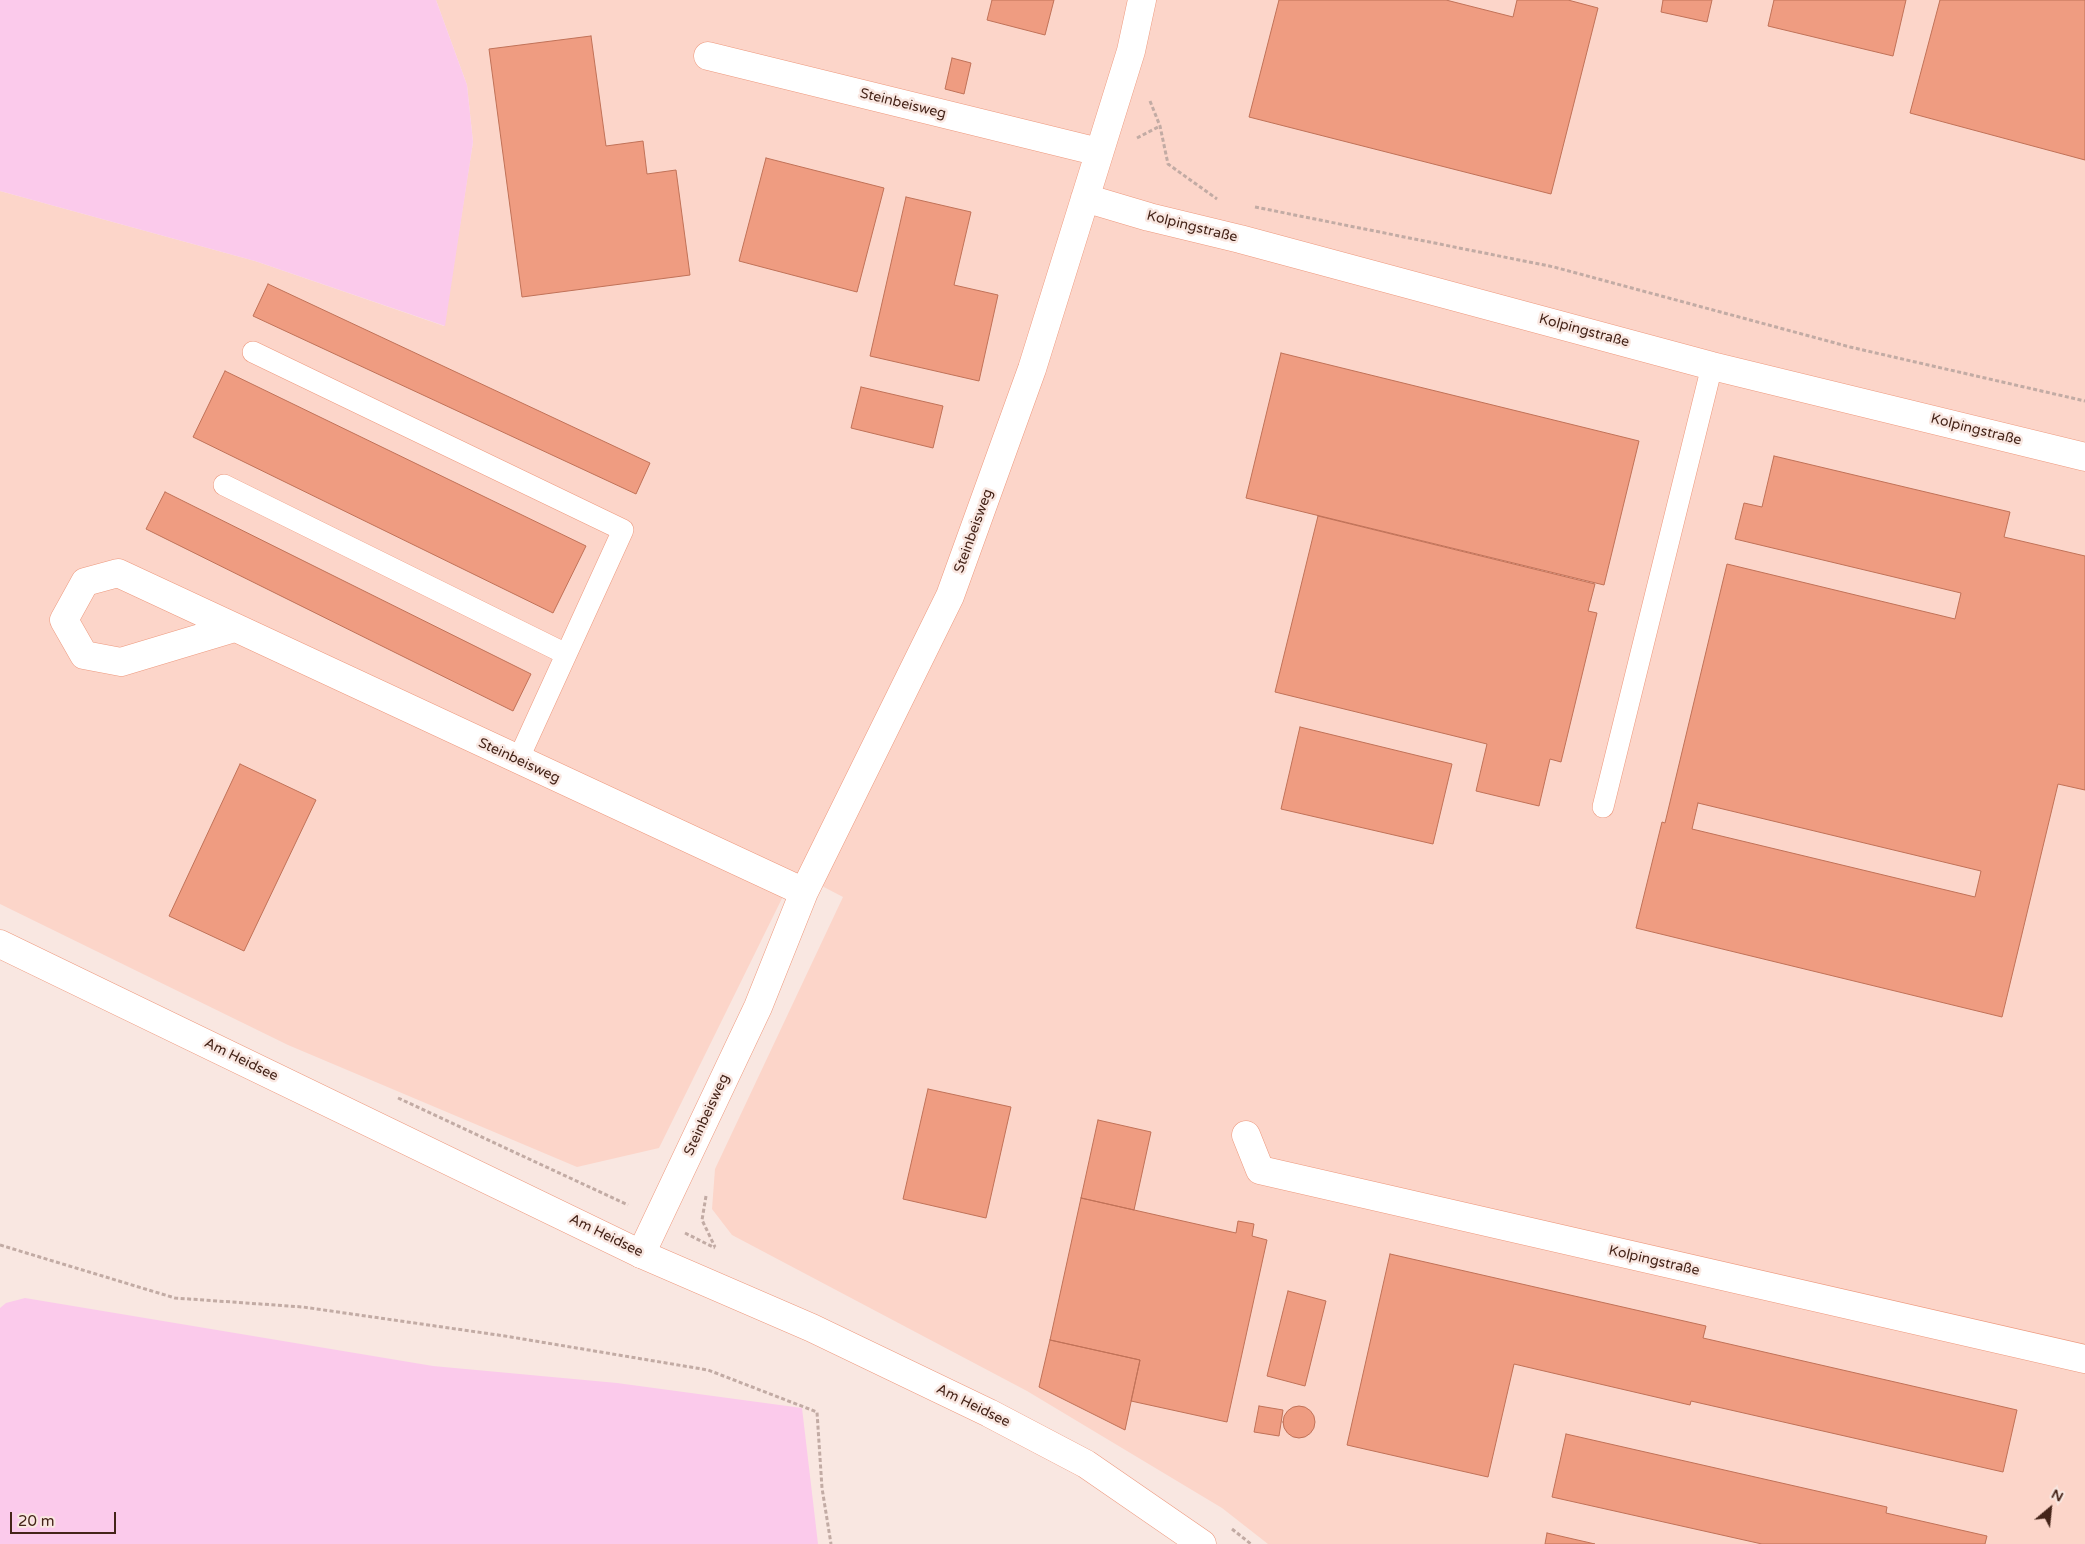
<!DOCTYPE html>
<html>
<head>
<meta charset="utf-8">
<style>
	body { margin:0 }
	#map { position:relative; width:2085px; height:1544px; overflow:hidden; background:#f9e7e1; font-family:"Varela Round",sans-serif }
	canvas { display:block }
	.north { position:absolute; left:2025px; top:1484px; width:50px; height:50px; -webkit-text-stroke:4px #f9e7e1; paint-order:stroke; rotate:28deg; font-size:14px; font-weight:700; line-height:20px; text-align:center; color:#452419 }
	.north::after { content:''; display:block; margin:auto; width:18px; height:22px; background:#452419; clip-path:polygon(50% 0,100% 100%,50% 72%,0 100%) }
	.scale { position:absolute; left:10px; top:1512px; width:106px; height:22px; box-sizing:border-box; border:2px solid #452419; border-top:0; padding-left:6px; font-size:15px; line-height:18px; white-space:nowrap; color:#452419; -webkit-text-stroke:4px #f9e7e1; paint-order:stroke }
</style>
</head>
<body>
<div id="map">
<canvas width="2085" height="1544"></canvas>
<div class="north">N</div>
<div class="scale">20 m</div>
</div>
<script>
const g = document.querySelector('canvas').getContext('2d');
g.lineJoin = 'round';
function fill(path, color) { g.fillStyle = color; g.fill(path, 'evenodd'); }
const shape = rows => new Path2D(rows.map(r => 'M' + r).join(''));
function strokePath(path, color, width, dash) { g.strokeStyle = color; g.lineWidth = width; g.lineCap = dash ? 'butt' : 'round'; g.setLineDash(dash || []); g.stroke(path); }
function label(font, color, halo, rows, align = 'center') {
  g.font = font + ' "Varela Round",sans-serif'; g.lineWidth = 5; g.setLineDash([]); g.textBaseline = 'middle'; g.strokeStyle = halo; g.fillStyle = color; for (const [text, x, y, turn = 0] of rows) {
    g.save(); g.translate(x, y); g.rotate((+turn || 0) * Math.PI / 180); g.textAlign = isNaN(turn) ? turn : align; if (halo) g.strokeText(text, 0, 0); g.fillText(text, 0, 0); g.restore();
  }
}
fill(shape([
	[436,0,2085,0,2085,1544,1268,1544,1222,1508,1027,1391,732,1235,712,1209,715,1169,843,897,795,872,659,1148,577,1167,288,1045,0,904,0,191,255,261,444,326,473,142,467,85]
]), '#fcd5c9');
fill(shape([
	[0,0,436,0,467,85,473,142,445,326,255,261,0,191],
	[25,1298,433,1366,617,1383,802,1408,818,1544,0,1544,0,1308,6,1303]
]), '#fbcaeb');
const building = shape([
	[992,0,1054,0,1045,35,987,20,992,0],
	[1279,0,1446,0,1513,17,1517,0,1568,0,1598,8,1551,194,1249,117,1279,0],
	[1663,0,1712,0,1707,22,1661,12,1663,0],
	[1774,0,1906,0,1893,56,1768,26,1774,0],
	[1940,0,2085,0,2085,160,1910,113,1940,0],
	[591,36,606,146,643,141,647,174,676,170,690,275,522,297,489,49,591,36],
	[952,58,971,63,964,94,945,89,952,58],
	[766,158,884,188,857,292,739,261,766,158],
	[906,197,971,212,954,285,998,295,979,381,870,356,906,197],
	[268,284,650,463,636,494,253,316,268,284],
	[1281,353,1639,441,1604,585,1246,498,1281,353],
	[225,371,586,546,553,613,193,437,225,371],
	[861,387,943,406,933,448,851,428,861,387],
	[1774,456,2010,512,2004,537,2085,556,2085,790,2058,784,2002,1017,1636,928,1662,822,1665,823,1727,564,1955,619,1961,593,1735,539,1744,503,1762,507,1774,456],
	[1698,803,1981,871,1975,897,1692,829,1698,803],
	[165,492,531,674,513,711,146,529,165,492],
	[1318,516,1595,584,1588,611,1597,613,1561,762,1550,759,1539,806,1476,791,1487,744,1275,692,1318,516],
	[1300,727,1452,764,1433,844,1281,809,1300,727],
	[240,764,316,800,244,951,169,916,240,764],
	[928,1089,1011,1107,986,1218,903,1199,928,1089],
	[1098,1120,1151,1132,1134,1210,1081,1198,1098,1120],
	[1081,1198,1236,1233,1238,1221,1254,1224,1252,1236,1267,1240,1227,1422,1131,1401,1140,1360,1050,1340,1081,1198],
	[1390,1254,1706,1326,1703,1338,2017,1410,2003,1472,1691,1401,1690,1405,1514,1364,1488,1477,1347,1445,1390,1254],
	[1288,1291,1326,1301,1305,1386,1267,1376,1288,1291],
	[1050,1340,1140,1360,1125,1430,1039,1387,1050,1340],
	'1283 1422a16 16 0 1 1 32 0a16 16 0 1 1-32 0Z',
	[1259,1406,1283,1410,1279,1436,1254,1432,1259,1406],
	[1566,1434,1887,1507,1886,1513,1987,1536,1985,1544,1762,1544,1552,1497,1566,1434],
	[1547,1533,1595,1544,1545,1544,1547,1533]
]);
fill(building, '#ef9c81');
strokePath(building, '#c17258', 1);
const service = shape([
	[253,352,623,530,518,760],
	[224,485,566,654],
	[1603,807,1712,366]
]);
const minor = shape([
	[708,56,1099,152],
	[1085,198,1149,217,1240,239,1712,366,2085,457],
	[234,628,121,662,84,655,64,620,85,582,118,573,804,892],
	[1246,1135,1260,1170,2085,1359],
	[641,1254,758,1007,804,892,950,596,1032,369,1131,51,1142,0]
]);
const secondary = shape([
	[0,944,641,1254,812,1328,989,1413,1086,1464,1202,1544]
]);
strokePath(service, '#ed997e', 22);
strokePath(minor, '#ed997e', 29);
strokePath(secondary, '#ed997e', 29);
strokePath(shape([
	[1150,101,1160,126,1168,164,1217,199],
	[1137,138,1160,126],
	[1255,207,1554,267,1850,347,2085,401],
	[398,1098,628,1205],
	[706,1196,702,1220,715,1247],
	[685,1233,715,1248],
	[0,1245,175,1298,303,1307,505,1336,708,1370,817,1412,822,1488,831,1544],
	[1232,1529,1251,1544]
]), '#c2aba4', 3, [4, 2.5]);
strokePath(service, '#fff', 21);
strokePath(minor, '#fff', 28);
strokePath(secondary, '#fff', 28);
label('14px', '#452419', '#f9e7e1', [
	["Steinbeisweg",903,104,14],
	["Kolpingstraße",1192,227,14],
	["Kolpingstraße",1584,331,15],
	["Kolpingstraße",1976,430,14],
	["Steinbeisweg",974,531,-70],
	["Steinbeisweg",519,761,25],
	["Am Heidsee",241,1060,26],
	["Steinbeisweg",707,1115,-65],
	["Am Heidsee",606,1236,26],
	["Kolpingstraße",1654,1261,13],
	["Am Heidsee",973,1406,26]
]);
</script>
</body>
</html>
